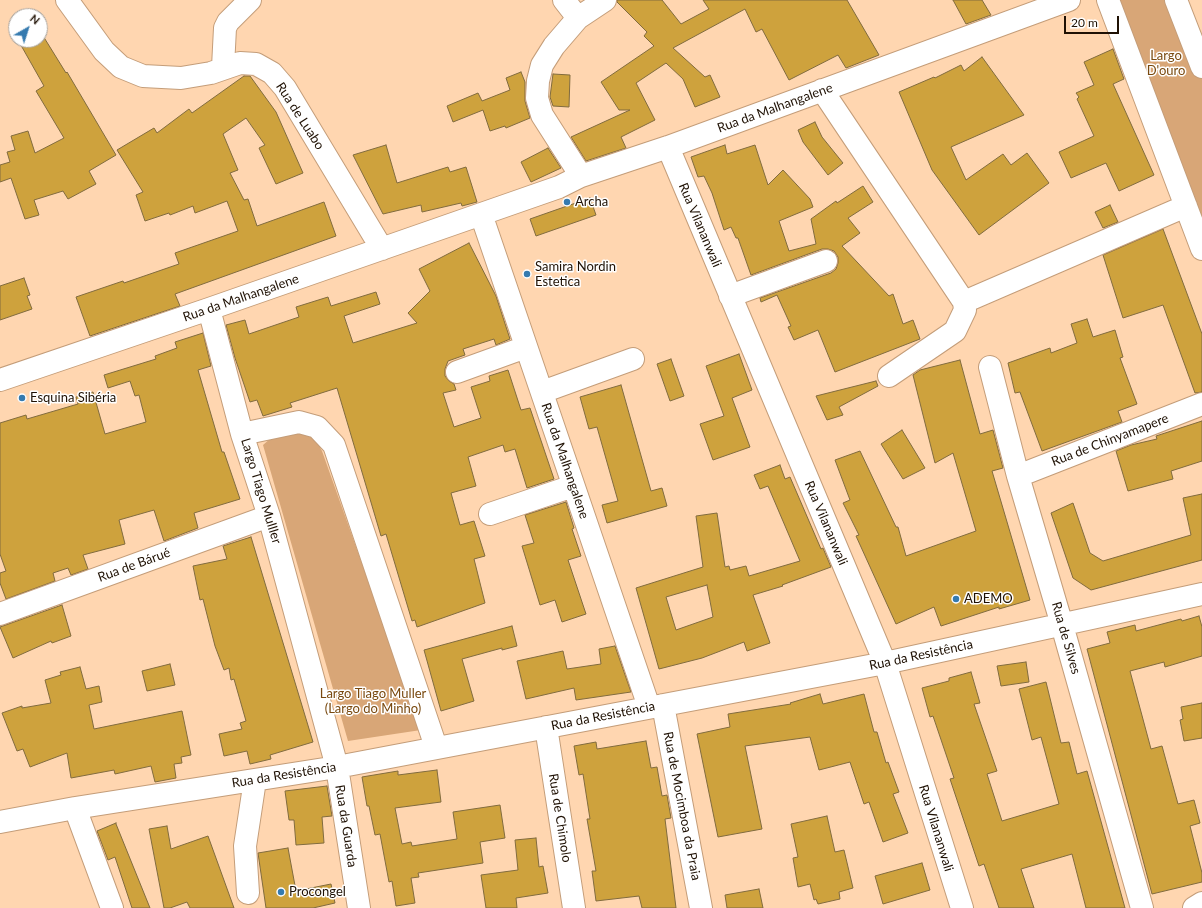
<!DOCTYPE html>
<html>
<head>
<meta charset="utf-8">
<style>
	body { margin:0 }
	#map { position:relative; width:1202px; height:908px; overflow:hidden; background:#ffd6b0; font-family:Lato,sans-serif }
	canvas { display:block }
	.north { position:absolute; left:8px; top:8px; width:40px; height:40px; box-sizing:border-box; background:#fff; border:1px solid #a5a09b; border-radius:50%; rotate:39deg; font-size:11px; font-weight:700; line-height:16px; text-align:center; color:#1f1104 }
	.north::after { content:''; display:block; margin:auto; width:14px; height:18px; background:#357aaf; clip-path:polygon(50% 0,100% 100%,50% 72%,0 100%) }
	.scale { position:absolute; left:1064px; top:16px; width:55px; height:18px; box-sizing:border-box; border:2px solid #1f1104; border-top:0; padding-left:5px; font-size:12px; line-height:14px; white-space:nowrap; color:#1f1104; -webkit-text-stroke:3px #fff; paint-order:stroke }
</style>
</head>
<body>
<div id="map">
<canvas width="1202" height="908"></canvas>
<div class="north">N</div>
<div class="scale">20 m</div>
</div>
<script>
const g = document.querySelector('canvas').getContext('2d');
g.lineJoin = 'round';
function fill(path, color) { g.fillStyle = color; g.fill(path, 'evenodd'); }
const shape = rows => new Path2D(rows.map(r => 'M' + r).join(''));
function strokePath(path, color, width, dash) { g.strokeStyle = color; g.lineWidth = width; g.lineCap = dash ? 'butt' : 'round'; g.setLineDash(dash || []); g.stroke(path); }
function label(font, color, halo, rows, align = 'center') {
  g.font = font + ' Lato,sans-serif'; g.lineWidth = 3; g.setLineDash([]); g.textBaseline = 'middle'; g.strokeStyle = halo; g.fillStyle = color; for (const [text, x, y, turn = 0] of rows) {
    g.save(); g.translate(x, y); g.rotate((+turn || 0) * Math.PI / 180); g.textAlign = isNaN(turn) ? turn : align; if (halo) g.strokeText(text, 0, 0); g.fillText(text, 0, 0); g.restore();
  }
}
fill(shape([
	[1108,0,1176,0,1202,67,1202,249],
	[309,427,322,451,421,730,348,741,263,445,279,431]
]), '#d8a677');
const building = shape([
	[617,0,662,0,681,24,709,9,703,0,847,0,879,55,846,68,838,55,789,80,762,29,756,32,745,9,673,48,705,77,710,75,720,97,695,107,683,79,666,63,636,83,655,120,621,137,626,148,586,161,571,137,630,110,619,110,601,82,654,46,644,36,647,32,617,2,617,0],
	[953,0,982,0,991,15,966,24,953,0],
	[40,31,66,73,67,72,116,155,89,171,96,184,68,199,63,191,34,200,39,215,25,219,11,178,0,182,0,165,10,162,7,152,15,150,11,136,28,131,35,153,64,138,36,91,44,86,18,40,40,40,40,31],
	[1113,49,1124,79,1113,84,1154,175,1119,191,1106,163,1071,178,1059,152,1094,136,1077,99,1079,97,1076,93,1094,85,1084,62,1113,49],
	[982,57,1024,115,951,147,966,180,1003,154,1011,165,1027,153,1049,183,979,235,932,170,899,92,934,77,935,78,961,65,964,71,982,57],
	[521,72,525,82,525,101,530,118,506,128,505,126,490,131,483,110,453,122,447,106,478,93,482,101,510,90,506,78,521,72],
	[553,74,570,75,569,107,553,106,550,97,553,74],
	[244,76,250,76,276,112,303,173,276,184,259,148,265,145,246,118,223,134,238,170,230,173,244,200,248,199,257,226,324,202,336,236,175,294,180,306,90,336,76,297,123,281,124,283,179,264,175,253,238,231,227,201,195,213,193,206,170,215,169,213,145,221,136,195,143,192,117,150,154,128,157,133,189,109,192,113,244,76],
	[815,122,822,137,843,163,828,175,803,142,798,130,815,122],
	[386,145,397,183,448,167,450,172,466,167,477,202,462,206,461,203,422,212,421,205,383,214,353,155,386,145],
	[725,145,727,154,755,145,768,185,783,170,810,199,813,207,779,221,789,251,816,244,811,219,836,201,837,203,863,186,873,202,848,218,860,233,842,246,889,296,893,294,903,324,913,320,920,339,835,372,818,330,794,340,788,327,791,326,777,295,761,302,760,298,831,273,836,269,838,263,838,257,834,251,828,249,822,249,751,275,738,238,736,238,731,227,724,230,712,193,704,176,698,177,691,157,725,145],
	[548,148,561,168,531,182,521,162,548,148],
	[590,198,596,215,536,236,530,219,590,198],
	[1110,205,1118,222,1103,228,1095,212,1110,205],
	[1163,229,1202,334,1202,392,1195,393,1163,305,1123,318,1103,255,1163,229],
	[469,243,496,296,510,339,496,345,494,339,463,349,465,355,448,361,445,369,445,376,449,381,454,384,456,390,443,393,454,427,481,418,471,387,490,381,489,376,508,370,521,410,530,408,554,479,527,488,515,449,505,452,503,445,468,457,476,486,451,493,460,525,474,521,485,556,474,559,485,603,417,627,415,620,412,621,386,534,381,536,337,388,290,403,292,407,263,416,257,400,250,402,235,358,226,325,245,320,249,334,299,317,296,307,328,297,331,306,376,292,380,304,344,316,353,343,417,323,408,313,430,291,419,269,469,243],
	[24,278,30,295,27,296,32,309,0,320,0,286,24,278],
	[1087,319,1093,337,1115,330,1123,357,1120,358,1137,404,1118,411,1122,422,1042,451,1020,392,1015,393,1008,363,1050,348,1051,353,1077,343,1071,324,1087,319],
	[203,333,211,366,198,370,222,452,224,452,240,499,194,513,198,528,164,541,154,510,119,520,125,544,83,555,88,569,71,575,68,568,53,573,55,581,6,599,0,583,0,573,6,571,0,554,0,423,26,415,27,419,78,404,76,397,93,392,105,434,146,422,139,395,135,396,130,381,108,388,104,375,156,359,155,356,177,348,175,342,203,333],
	[739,354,752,390,732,398,750,447,713,460,700,424,724,416,706,366,739,354],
	[671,359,684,396,670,401,657,364,671,359],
	[960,360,980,434,993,430,1003,468,992,471,1030,600,999,609,999,607,941,626,934,607,896,624,856,536,859,535,843,503,850,500,835,460,860,451,896,527,898,527,906,556,976,531,953,453,935,463,913,375,920,370,960,360],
	[876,381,878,386,839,407,843,415,827,420,816,396,876,381],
	[621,385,651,491,662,488,667,506,607,523,602,505,618,501,597,427,589,429,580,397,621,385],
	[1202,421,1202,461,1171,471,1173,479,1128,491,1116,451,1131,445,1157,439,1156,436,1202,421],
	[902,430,925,468,903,479,881,444,902,430],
	[780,465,785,479,790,477,821,549,823,548,831,567,782,585,783,586,753,595,770,643,747,651,744,642,702,658,659,669,636,588,703,567,696,516,717,513,725,567,729,566,730,570,746,566,749,576,800,561,768,486,760,489,754,475,780,465],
	[707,585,713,617,676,630,666,597,707,585],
	[1202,494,1202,560,1091,590,1073,578,1051,513,1073,503,1090,553,1103,561,1191,535,1183,498,1202,494],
	[566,502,574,528,572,529,581,556,568,560,586,614,562,622,555,600,540,605,522,546,534,543,525,515,566,502],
	[251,537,313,742,270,755,271,759,250,764,247,751,224,756,219,734,242,729,240,723,246,721,234,679,231,680,229,668,224,670,215,646,203,599,200,600,193,566,227,559,223,546,251,537],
	[62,605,71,636,52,643,51,641,13,658,0,627,62,605],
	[1199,616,1202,627,1202,656,1165,667,1164,662,1130,671,1151,749,1162,746,1178,804,1194,800,1200,823,1190,826,1202,873,1202,882,1152,894,1087,649,1110,643,1107,632,1135,625,1136,631,1181,619,1182,621,1199,616],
	[512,626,517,646,502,650,502,648,462,659,474,701,441,711,424,650,512,626],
	[615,646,631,692,576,700,574,688,526,699,517,661,563,651,567,669,601,664,599,649,615,646],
	[1026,662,1029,682,1001,686,997,666,1026,662],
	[170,664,175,685,147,691,142,671,170,664],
	[80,667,86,689,99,686,102,702,89,705,94,729,182,711,191,755,181,757,182,763,174,764,176,778,155,782,151,766,115,774,114,770,71,778,67,753,30,767,23,749,17,751,2,713,22,706,22,708,51,703,45,680,61,675,60,672,80,667],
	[971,672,980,703,974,704,997,771,987,774,1002,821,1059,804,1041,737,1032,740,1019,689,1046,682,1061,743,1069,742,1077,774,1087,771,1125,908,1086,908,1072,854,1021,869,1034,908,999,908,984,864,979,866,950,779,954,778,933,716,930,717,922,688,949,681,949,678,971,672],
	[820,694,823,704,864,694,874,732,877,732,886,763,888,762,899,792,893,794,908,833,883,842,869,802,864,804,850,762,819,770,810,737,745,746,762,829,718,837,697,734,730,727,728,714,791,704,790,703,820,694],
	[1202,703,1202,738,1184,741,1180,720,1183,719,1181,707,1202,703],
	[646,741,651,768,657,767,662,796,667,795,671,818,665,819,676,908,642,908,639,896,596,901,592,871,596,871,587,819,590,819,583,774,579,775,574,746,596,742,597,749,646,741],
	[437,770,441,802,395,808,402,844,411,842,412,846,457,839,453,812,500,805,505,838,480,842,483,863,418,873,419,877,411,878,415,903,396,906,392,881,389,882,380,834,375,835,369,806,367,806,362,777,398,771,398,775,437,770],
	[327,786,332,816,322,817,324,843,296,845,294,820,289,820,285,791,327,786],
	[827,816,835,852,844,850,853,888,839,892,840,899,818,904,816,899,814,900,810,884,798,887,793,858,798,857,791,824,827,816],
	[116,823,116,824,150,908,132,908,115,857,108,860,97,831,116,823],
	[167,826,171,849,208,836,234,908,190,908,187,902,170,908,164,908,149,829,167,826],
	[536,838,539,867,543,866,548,893,516,898,517,908,486,908,481,875,518,870,515,840,536,838],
	[288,848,296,891,331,884,335,903,313,908,266,908,258,853,288,848],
	[922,863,930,890,883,904,875,876,922,863],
	[759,889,763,908,727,908,725,895,759,889]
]);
fill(building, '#cea23d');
strokePath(building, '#816b3e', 1);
const minor = shape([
	[67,0,104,51,121,67,143,76,181,78,211,73,240,63,256,64,272,73,285,88,382,249],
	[564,0,578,18],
	[1108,0,1202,249],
	[1176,0,1202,67],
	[223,67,225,28,228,22,250,0],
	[822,90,964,302,965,310,955,331,889,376],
	[668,147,885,663,962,908],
	[581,176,542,115,537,98,538,81,542,65,554,46,578,18,605,0],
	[481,214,649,707],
	[730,296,826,261],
	[964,302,1186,206],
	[209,309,242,434,269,516,337,767,359,908],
	[990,367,1018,476,1062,625,1142,908],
	[457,372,526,347],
	[0,380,209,309,559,187,581,176,668,147,1069,0],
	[542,392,633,359],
	[242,434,299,422,317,427,334,445,436,747],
	[1018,476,1202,404],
	[490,514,573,486],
	[0,614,269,516],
	[663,705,701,908],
	[546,727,574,908],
	[75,808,112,908],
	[0,822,75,808,337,767,885,663,1202,594],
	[248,893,245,846,255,780],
	[1194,908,1202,903]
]);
strokePath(minor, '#c49d79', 24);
strokePath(minor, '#fff', 22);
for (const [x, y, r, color] of [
	[567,202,4,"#357aaf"],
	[527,274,4,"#357aaf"],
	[22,398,4,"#357aaf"],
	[956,599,4,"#357aaf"],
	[281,892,4,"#357aaf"]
]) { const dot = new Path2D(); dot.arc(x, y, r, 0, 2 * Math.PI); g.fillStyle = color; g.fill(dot); strokePath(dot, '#fff', 1.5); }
label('13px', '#79490f', '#fff', [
	["Largo",1166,56],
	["D'ouro",1166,71],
	["Largo Tiago Muller",373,694],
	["(Largo do Minho)",373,709]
]);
label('13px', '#1f1104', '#fff', [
	["Rua da Malhangalene",775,108,-20],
	["Rua de Luabo",300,116,57],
	["Rua Vilananwali",700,225,67],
	["Rua da Malhangalene",241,298,-19],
	["Rua de Chinyamapere",1110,440,-21],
	["Rua da Malhangalene",565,461,71],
	["Largo Tiago Mulller",261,491,73],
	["Rua Vilananwali",826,523,67],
	["Rua de Bárué",134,565,-20],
	["Rua de Silves",1066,638,74],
	["Rua da Resistência",921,655,-12],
	["Rua da Resistência",603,716,-11],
	["Rua da Resistência",284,775,-9],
	["Rua de Mocimboa da Praia",682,806,79],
	["Rua de Chimolo",560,818,81],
	["Rua da Guarda",346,826,81],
	["Rua Vilananwali",936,828,73]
]);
label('13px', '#1f1104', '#fff', [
	["Archa",575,202],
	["Samira Nordin",535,267],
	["Estetica",535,282],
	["Esquina Sibéria",30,398],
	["ADEMO",964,599],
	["Procongel",289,892]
], 'left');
</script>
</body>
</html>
